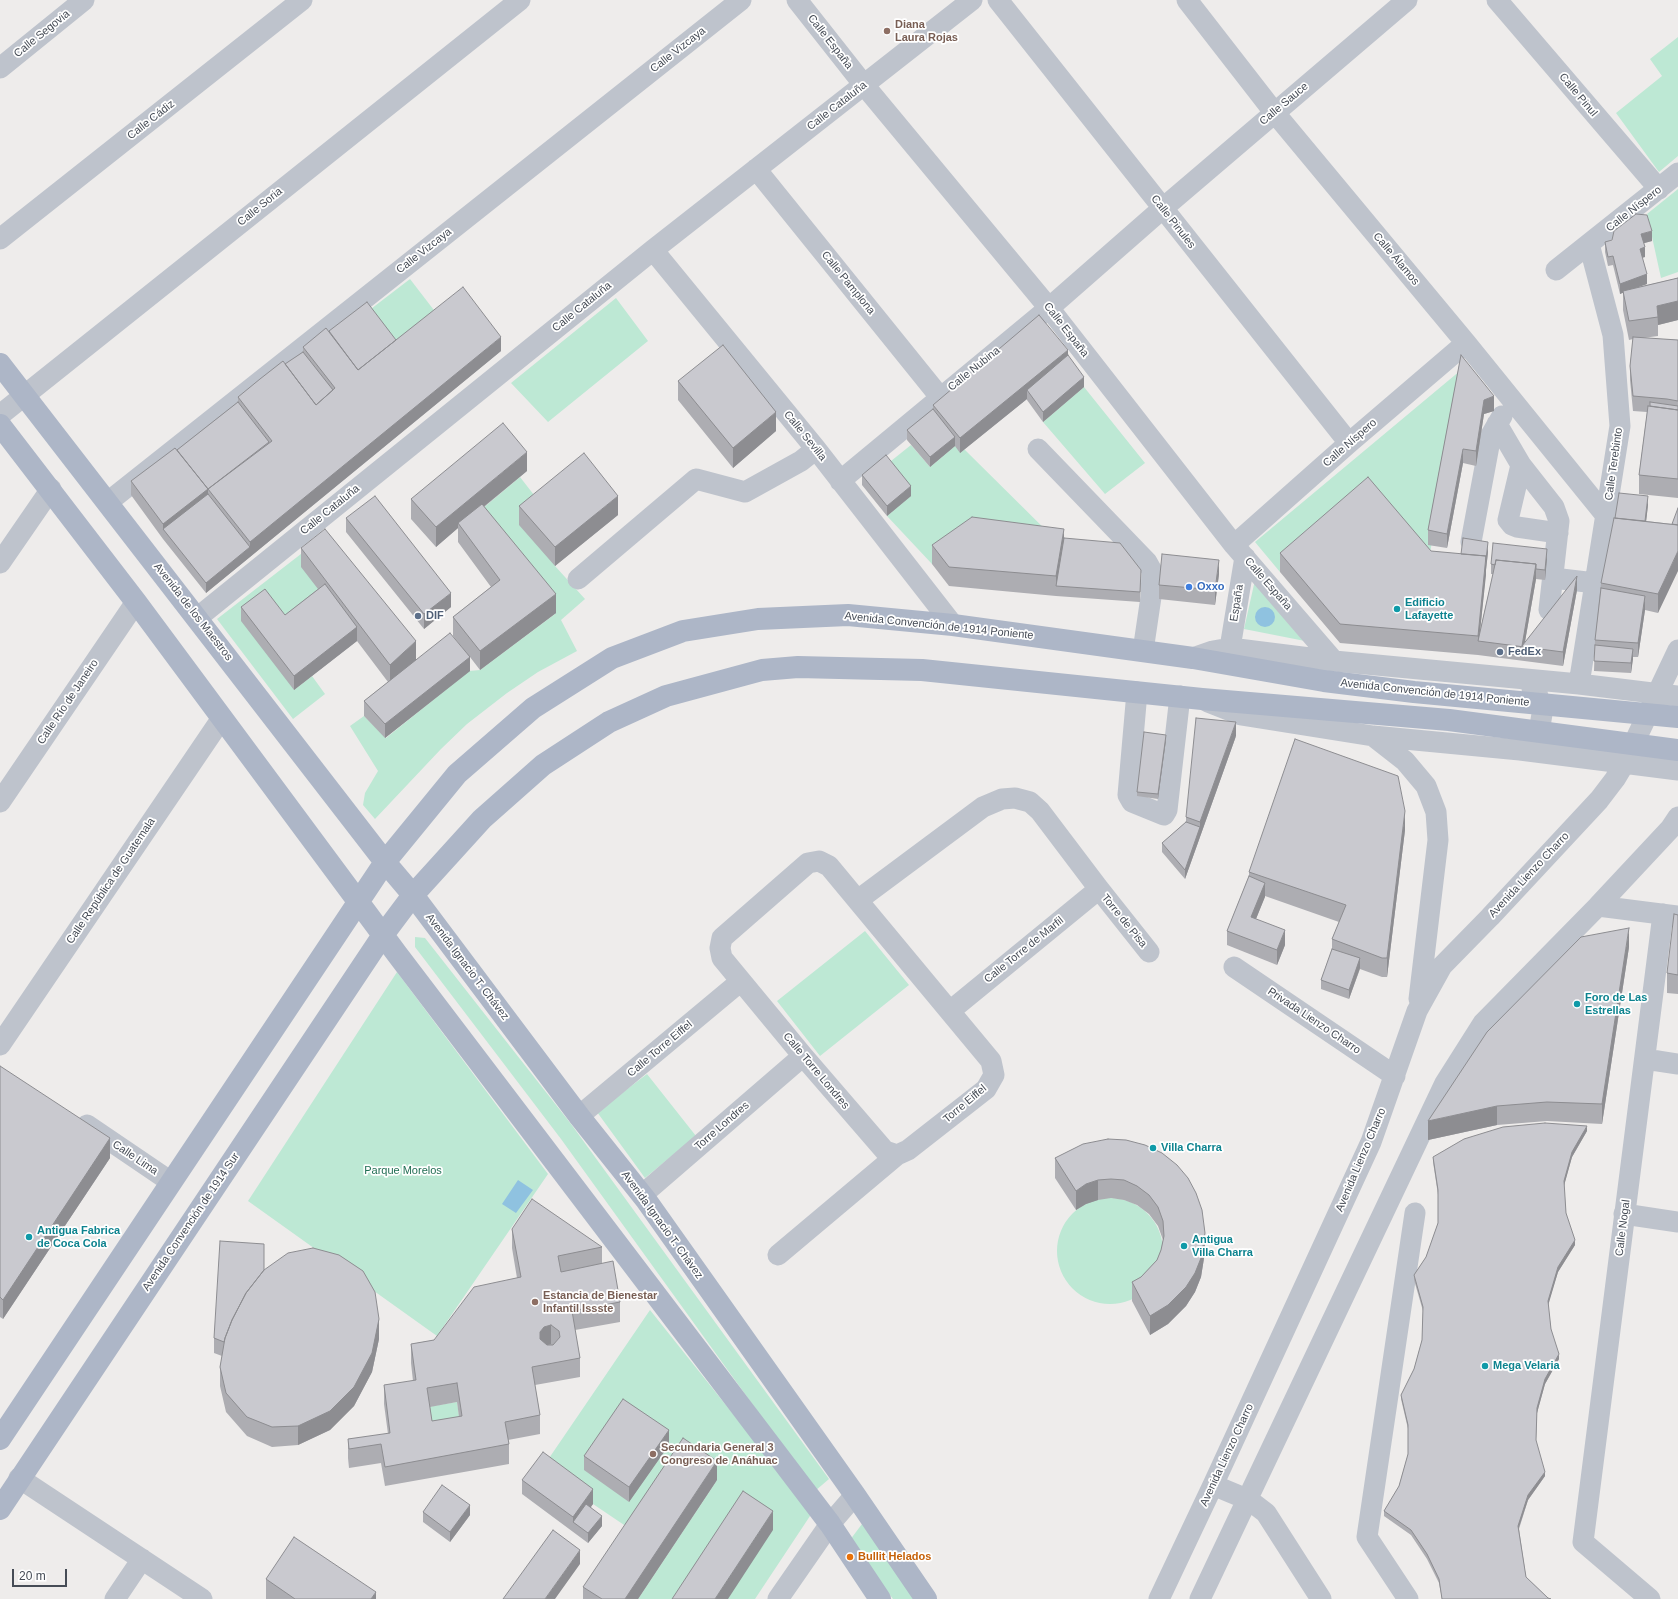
<!DOCTYPE html>
<html>
<head>
<meta charset="utf-8">
<style>
	body { margin:0 }
	#map { position:relative; width:1678px; height:1599px; overflow:hidden; background:#eeeceb; font-family:Helvetica,sans-serif }
	canvas { display:block }
	.scale { position:absolute; left:12px; top:1569px; width:55px; height:18px; box-sizing:border-box; border:2px solid #464c56; border-top:0; padding-left:5px; font-size:12px; line-height:14px; white-space:nowrap; color:#464c56; -webkit-text-stroke:3px #fff; paint-order:stroke }
</style>
</head>
<body>
<div id="map">
<canvas width="1678" height="1599"></canvas>
<div class="scale">20 m</div>
</div>
<script>
const g = document.querySelector('canvas').getContext('2d');
g.lineJoin = 'round';
function fill(path, color) { g.fillStyle = color; g.fill(path, 'evenodd'); }
const shape = rows => new Path2D(rows.map(r => 'M' + r).join(''));
function strokePath(path, color, width, dash) { g.strokeStyle = color; g.lineWidth = width; g.lineCap = dash ? 'butt' : 'round'; g.setLineDash(dash || []); g.stroke(path); }
function label(font, color, halo, rows, align = 'center') {
  g.font = font + ' Helvetica,sans-serif'; g.lineWidth = 3.5; g.setLineDash([]); g.textBaseline = 'middle'; g.strokeStyle = halo; g.fillStyle = color; for (const [text, x, y, turn = 0] of rows) {
    g.save(); g.translate(x, y); g.rotate((+turn || 0) * Math.PI / 180); g.textAlign = isNaN(turn) ? turn : align; if (halo) g.strokeText(text, 0, 0); g.fillText(text, 0, 0); g.restore();
  }
}
fill(shape([
	[1678,37,1678,156,1659,172,1616,113,1662,76,1650,59],
	[1678,189,1678,272,1661,278,1647,214],
	[410,279,440,318,398,352,367,312],
	[616,298,648,341,548,422,511,383],
	[1461,370,1427,571,1280,572,1255,542],
	[1084,387,1145,463,1105,494,1043,422],
	[911,445,930,467,955,446,964,449,1064,548,973,536,932,564,887,516,911,495,886,465],
	[520,477,541,504,555,566,585,599,561,620,577,651,538,672,507,693,467,724,441,749,375,819,363,805,365,793,378,771,350,726,364,716,386,738,469,671,480,670,555,614,476,514],
	[319,540,325,598,294,690,312,676,325,694,293,719,217,619],
	[1255,580,1305,641,1244,629],
	[865,931,909,985,820,1056,777,1001],
	[415,937,425,938,571,1124,829,1479,815,1491,561,1139,415,947],
	[397,972,548,1174,437,1336,248,1201],
	[647,1074,696,1136,645,1178,597,1112],
	'1057 1251a53 53 0 1 1 106 0a53 53 0 1 1-106 0Z',
	[650,1310,812,1513,755,1599,638,1599,717,1480,633,1531,593,1504,543,1467],
	[457,1402,462,1436,432,1440,427,1407],
	[862,1524,917,1599,893,1599,850,1540]
]), '#bde8d4');
fill(shape([
	'1255 617a10 10 0 1 1 20 0a10 10 0 1 1-20 0Z',
	[518,1180,533,1190,516,1213,502,1204]
]), '#8fc2e0');
strokePath(shape([
	[797,0,864,85,1049,308,1234,545,1334,661],
	[998,0,1349,443],
	[1187,0,1274,112,1466,343,1607,517],
	[1497,0,1659,189],
	[0,68,84,0],
	[756,169,940,397],
	[0,239,302,0],
	[653,250,816,449,953,625],
	[1556,270,1678,173],
	[0,415,520,0],
	[1497,424,1521,465,1554,507,1559,521,1549,610],
	[1038,449,1147,562,1152,571,1151,597,1143,651],
	[1521,465,1508,520,1512,525,1517,527,1558,533],
	[840,481,1049,308,1162,209,1407,0],
	[108,502,741,0],
	[1471,542,1491,435,1502,416],
	[1234,545,1349,443,1466,343],
	[0,563,51,489],
	[1553,578,1595,583],
	[578,579,696,479,745,492,801,461,816,449],
	[197,618,653,250,972,0],
	[1230,648,1245,557],
	[1193,658,1213,651,1230,648,1334,661,1579,684,1678,696],
	[1579,684,1620,426,1613,335,1589,244],
	[1137,692,1128,795,1132,802,1164,815,1167,810,1180,696],
	[1208,702,1241,715,1373,736,1520,750,1678,770],
	[1373,736,1405,761,1426,786,1436,812,1438,840,1419,999],
	[1527,744,1532,740,1540,726,1542,714,1538,696,1532,689],
	[0,802,136,602],
	[858,900,983,807,1002,799,1015,798,1030,802,1040,811,1099,889,1149,952],
	[1598,906,1677,916],
	[1234,967,1395,1076],
	[950,1011,1099,889],
	[0,1045,222,718],
	[1645,1059,1678,1064],
	[579,1116,741,981],
	[87,1125,171,1182],
	[642,1195,803,1056],
	[1624,1214,1678,1222],
	[778,1255,897,1155,908,1150,986,1089,994,1075,991,1061,829,866,819,861,808,863,722,938,720,948,722,958,803,1056,885,1151,897,1155],
	[19,1478,202,1599],
	[1213,1485,1249,1500,1266,1513,1321,1599],
	[115,1599,142,1559],
	[778,1599,830,1524,855,1495],
	[1159,1599,1213,1485,1371,1142,1417,1011,1442,966,1490,917,1599,800,1615,779,1624,764,1678,650],
	[1200,1599,1445,1083,1483,1023,1598,906,1670,829,1678,817],
	[1408,1599,1367,1537,1415,1213],
	[1650,1599,1583,1542,1663,914]
]), '#bec3cc', 21);
strokePath(shape([
	[0,364,385,862,413,895,579,1116,646,1200,855,1495,926,1599],
	[0,425,136,602,397,954,830,1524,880,1599],
	[0,1439,385,862,457,774,533,708,612,658,683,631,758,619,848,615,953,625,1193,658,1324,681,1414,692,1678,717],
	[0,1509,383,935,413,895,482,819,543,765,609,722,666,696,762,670,798,667,922,670,1202,699,1449,720,1678,750]
]), '#adb6c7', 22);
fill(shape([
	[1652,241,1644,243,1645,257,1642,258,1647,284,1634,288,1678,278,1678,320,1658,325,1658,336,1643,338,1678,340,1678,498,1639,494,1639,475,1647,412,1633,411,1630,380,1630,366,1633,339,1629,340,1623,310,1623,292,1620,294,1613,265,1608,266,1605,252,1605,242],
	[329,331,396,340,501,351,206,593,163,539,131,495,131,481,177,450,238,402,238,397,303,352,303,347],
	[1068,355,1084,387,1043,422,1027,400,1027,399,960,453,955,446,930,467,907,440,907,430,933,409,933,405],
	[1461,355,1494,411,1484,414,1476,466,1463,463,1447,548,1428,545,1428,530],
	[678,381,776,431,733,468,678,400],
	[527,471,484,507,556,613,480,670,470,657,470,671,385,738,364,716,364,701,388,682,357,641,294,690,241,621,241,607,285,615,318,589,301,567,301,548,416,660,467,654,453,636,453,617,491,587,458,542,458,528,436,547,411,519,411,499],
	[862,475,911,496,887,516,862,485],
	[1648,505,1646,521,1672,524,1658,613,1645,610,1638,657,1633,657,1631,673,1594,671,1595,640,1601,583,1615,518],
	[519,506,618,515,555,566,519,525],
	[346,518,451,607,424,629,346,532],
	[1064,538,1141,580,1140,602,1056,596,949,586,932,564,932,545],
	[1431,551,1461,554,1488,552,1486,570,1480,631,1493,574,1491,574,1491,564,1547,558,1545,580,1536,579,1525,642,1577,590,1563,666,1478,655,1340,643,1280,572,1280,553],
	[1219,574,1215,605,1159,599,1159,585],
	[1236,736,1185,879,1162,852,1162,843,1186,822,1186,817],
	[1166,740,1158,799,1137,796,1137,792],
	[1405,830,1387,977,1382,977,1360,969,1349,999,1321,989,1321,980,1332,949,1332,939,1339,922,1265,896,1256,919,1285,945,1277,965,1227,945,1227,931,1249,876,1249,872],
	[1678,915,1678,994,1667,993,1667,973],
	[1629,947,1602,1124,1547,1121,1497,1125,1428,1140],
	[0,1066,110,1158,3,1319,0,1317],
	[1587,1131,1572,1157,1564,1185,1566,1213,1575,1245,1558,1272,1548,1304,1551,1329,1559,1359,1545,1384,1537,1413,1536,1441,1545,1476,1528,1500,1519,1529,1526,1577,1548,1598,1551,1599,1442,1599,1439,1583,1427,1559,1411,1535,1384,1516,1384,1511,1399,1486,1408,1454,1408,1429,1401,1399,1401,1395,1414,1369,1422,1340,1423,1311,1414,1280,1414,1275,1426,1257,1438,1223,1438,1195,1433,1162,1433,1157],
	[1108,1139,1205,1252,1201,1277,1195,1292,1186,1306,1168,1324,1150,1335,1132,1301,1132,1282,1141,1277,1157,1260,1161,1250,1163,1240,1158,1226,1149,1214,1137,1205,1124,1200,1111,1198,1098,1200,1086,1204,1076,1210,1055,1178,1055,1158],
	[512,1229,602,1247,602,1263,620,1302,620,1322,575,1330,580,1358,580,1377,535,1385,540,1415,540,1434,508,1440,509,1444,509,1464,385,1486,381,1463,349,1468,348,1458,348,1439,388,1434,384,1404,384,1385,413,1381,411,1363,411,1344,434,1340,517,1278,512,1248],
	[457,1402,459,1417,432,1421,430,1407],
	[264,1270,379,1339,372,1372,354,1406,330,1430,298,1445,272,1447,247,1436,226,1412,220,1386,220,1367,222,1356,214,1353,214,1338],
	[669,1445,629,1502,584,1470,584,1456],
	[522,1480,593,1504,591,1507,602,1526,588,1543,522,1494],
	[717,1480,638,1599,583,1599,583,1587],
	[423,1512,470,1515,450,1542,423,1522],
	[266,1579,376,1599,266,1599]
]), '#adadb2');
fill(shape([
	[1652,231,1652,241,1641,244,1641,234],
	[1645,247,1645,257,1640,258,1640,249],
	[1647,274,1647,284,1620,294,1620,284],
	[1678,301,1678,320,1658,325,1657,306],
	[501,337,501,351,250,557,250,542],
	[1068,350,1068,365,1027,390,1027,399,960,453,960,438],
	[1084,377,1084,387,1043,422,1043,412],
	[1494,396,1494,411,1484,414,1476,466,1476,451,1484,400],
	[776,412,776,431,733,468,733,448],
	[955,437,955,446,930,467,930,457],
	[1463,449,1463,463,1447,548,1447,534],
	[527,452,527,471,460,526,458,523,458,528,436,547,436,527],
	[911,486,911,496,887,516,887,506],
	[208,489,208,504,163,529,163,524],
	[618,496,618,515,555,566,555,547],
	[1648,496,1648,505,1644,540,1644,530],
	[1064,529,1064,548,1056,586,1056,576],
	[1488,542,1488,552,1486,570,1486,560],
	[250,547,250,557,206,593,206,583],
	[1547,549,1547,558,1545,580,1545,570],
	[1678,551,1678,571,1658,613,1658,594],
	[1486,556,1486,575,1479,641,1478,641,1478,636],
	[1219,560,1219,574,1215,605,1215,590],
	[1536,564,1536,579,1524,647,1522,646],
	[1577,576,1577,590,1563,666,1563,652],
	[451,593,451,607,424,629,424,614],
	[556,594,556,613,480,670,480,651],
	[1645,596,1645,610,1638,657,1638,643],
	[357,627,357,641,294,690,294,676],
	[416,641,416,660,390,684,390,665],
	[1633,649,1633,659,1631,673,1631,663],
	[470,657,470,671,385,738,385,724],
	[1236,722,1236,736,1185,879,1185,870,1200,827,1200,822],
	[1166,735,1166,740,1158,799,1158,794],
	[1405,811,1405,830,1387,977,1387,958],
	[1265,883,1265,897,1251,931,1251,917],
	[1629,928,1629,947,1602,1124,1602,1104],
	[1285,930,1285,945,1277,965,1277,950],
	[1360,958,1360,968,1349,999,1349,990],
	[1497,1106,1497,1125,1428,1140,1428,1121],
	[1587,1126,1587,1131,1572,1157,1564,1186,1564,1181,1572,1152],
	[110,1138,110,1158,3,1319,3,1300],
	[1098,1180,1098,1200,1086,1204,1076,1210,1076,1191,1086,1184],
	[1205,1233,1205,1252,1201,1277,1195,1292,1186,1306,1168,1324,1150,1335,1150,1316],
	[1575,1240,1575,1245,1558,1272,1548,1306,1548,1301,1558,1267],
	[379,1319,379,1339,372,1372,354,1406,330,1430,298,1445,298,1426],
	[551,1325,551,1344,544,1346,540,1351,540,1332,544,1327],
	[1559,1354,1559,1359,1545,1384,1537,1413,1537,1408,1545,1379],
	[669,1430,669,1445,629,1502,629,1487],
	[717,1461,717,1480,638,1599,625,1599],
	[1545,1472,1545,1476,1528,1500,1518,1530,1518,1526,1528,1495],
	[593,1489,593,1504,577,1525,573,1522,573,1517],
	[470,1505,470,1515,450,1542,450,1532],
	[773,1511,773,1530,728,1599,715,1599],
	[602,1516,602,1526,588,1543,588,1533],
	[580,1550,580,1564,555,1599,545,1599],
	[376,1592,376,1599,371,1599]
]), '#8d8d91');
const building = shape([
	[1636,214,1647,215,1652,231,1641,234,1645,247,1640,249,1647,274,1620,284,1613,256,1608,257,1605,242,1612,240,1614,231,1636,214],
	[1678,278,1678,301,1657,306,1658,317,1629,321,1623,291,1678,278],
	[463,287,501,337,250,542,208,489,163,524,131,481,175,448,208,489,272,441,238,397,260,379,283,361,316,405,335,388,303,347,326,328,358,370,463,287],
	[367,302,396,340,358,370,329,331,367,302],
	[1039,315,1068,350,960,438,933,405,1039,315],
	[1633,337,1678,340,1678,401,1667,399,1633,396,1630,366,1633,337],
	[723,345,776,412,733,448,678,381,723,345],
	[303,352,333,390,316,405,285,364,303,352],
	[1068,355,1084,377,1043,412,1027,390,1068,355],
	[1461,355,1494,396,1484,400,1476,451,1463,449,1447,534,1428,530,1461,355],
	[238,402,269,442,208,489,177,450,238,402],
	[1650,402,1678,406,1678,410,1650,406,1650,402],
	[1648,406,1678,410,1678,479,1639,475,1648,406],
	[933,409,955,437,930,457,907,430,933,409],
	[503,423,527,452,436,527,411,499,503,423],
	[584,453,618,496,555,547,519,506,584,453],
	[886,455,911,486,887,506,862,475,886,455],
	[1368,477,1431,551,1486,556,1478,636,1340,624,1280,553,1368,477],
	[1619,493,1648,496,1645,521,1615,518,1619,493],
	[208,494,250,547,206,583,163,529,208,494],
	[375,496,451,593,424,614,346,518,375,496],
	[482,504,556,594,480,651,453,617,500,580,458,523,482,504],
	[1678,508,1678,525,1672,524,1678,508],
	[972,517,1064,529,1056,576,949,567,932,545,972,517],
	[1614,518,1668,524,1678,525,1678,551,1658,594,1601,583,1614,518],
	[325,529,416,641,390,665,301,548,325,529],
	[1064,538,1120,543,1141,570,1140,592,1056,586,1064,538],
	[1463,538,1488,542,1486,560,1486,556,1461,554,1463,538],
	[1493,543,1547,549,1545,570,1536,569,1536,564,1496,560,1495,565,1491,564,1493,543],
	[1162,554,1219,560,1215,590,1159,585,1162,554],
	[1496,560,1536,564,1522,646,1577,576,1563,652,1478,641,1496,560],
	[325,584,357,627,294,676,241,607,265,589,285,615,325,584],
	[1601,588,1645,596,1638,643,1595,640,1601,588],
	[450,633,470,657,385,724,364,701,450,633],
	[1595,645,1633,649,1631,663,1594,661,1595,645],
	[1196,718,1236,722,1200,822,1186,817,1196,718],
	[1144,732,1166,735,1158,794,1137,792,1144,732],
	[1295,739,1398,776,1405,811,1387,958,1382,958,1332,939,1346,905,1249,872,1295,739],
	[1186,822,1200,827,1185,870,1162,843,1186,822],
	[1249,876,1265,883,1251,917,1285,930,1277,950,1227,931,1249,876],
	[1674,914,1678,915,1678,975,1667,973,1674,914],
	[1629,928,1602,1104,1547,1102,1497,1106,1428,1121,1487,1032,1581,937,1629,928],
	[1332,949,1360,958,1349,990,1321,980,1332,949],
	[0,1066,110,1138,3,1300,0,1297,0,1066],
	[1545,1123,1587,1126,1572,1152,1564,1181,1566,1213,1575,1240,1558,1267,1548,1301,1551,1329,1559,1354,1545,1379,1537,1408,1536,1440,1545,1472,1528,1495,1518,1526,1526,1577,1548,1598,1551,1599,1442,1599,1439,1579,1427,1554,1411,1530,1384,1511,1399,1486,1408,1454,1408,1425,1401,1395,1414,1369,1422,1340,1423,1307,1414,1275,1426,1257,1438,1223,1438,1190,1433,1157,1464,1139,1503,1127,1545,1123],
	[1108,1139,1126,1140,1145,1145,1162,1153,1177,1165,1188,1178,1196,1193,1202,1210,1205,1233,1201,1258,1195,1273,1186,1287,1168,1305,1150,1316,1132,1282,1141,1277,1157,1260,1161,1250,1164,1236,1163,1221,1158,1207,1149,1195,1137,1186,1124,1180,1111,1179,1098,1180,1086,1184,1076,1191,1055,1158,1083,1144,1108,1139],
	[532,1199,602,1247,558,1256,561,1272,613,1261,620,1302,572,1311,580,1358,532,1367,540,1415,505,1422,509,1444,385,1467,381,1444,349,1449,348,1439,390,1433,384,1385,416,1380,411,1344,434,1340,474,1287,521,1277,512,1229,532,1199],
	[551,1325,559,1331,560,1337,553,1345,547,1345,540,1339,540,1332,544,1327,551,1325],
	[457,1383,462,1416,432,1421,427,1388,457,1383],
	[220,1241,264,1244,264,1270,246,1293,232,1320,225,1338,224,1342,214,1338,220,1241],
	[313,1248,339,1255,363,1271,375,1292,379,1319,372,1353,354,1387,330,1411,298,1426,272,1427,247,1417,226,1393,220,1367,225,1338,232,1320,246,1293,264,1270,288,1253,313,1248],
	[623,1399,669,1430,629,1487,584,1456,623,1399],
	[683,1438,717,1461,625,1599,602,1599,583,1587,683,1438],
	[543,1452,593,1489,573,1517,522,1480,543,1452],
	[442,1485,470,1505,450,1532,423,1512,442,1485],
	[743,1491,773,1511,715,1599,672,1599,743,1491],
	[586,1504,602,1516,588,1533,573,1522,586,1504],
	[553,1530,580,1550,545,1599,503,1599,553,1530],
	[294,1537,376,1592,371,1599,295,1599,266,1579,294,1537]
]);
fill(building, '#c9c9cf');
strokePath(building, '#8d8d91', 1);
for (const [x, y, r, color] of [
	[887,31,4,"#8d6e63"],
	[1189,587,4,"#3f7fe0"],
	[1397,609,4,"#0f9aa8"],
	[418,616,4,"#5c6f8a"],
	[1500,652,4,"#5c6f8a"],
	[1577,1004,4,"#0f9aa8"],
	[1153,1148,4,"#0f9aa8"],
	[29,1237,4,"#0f9aa8"],
	[1184,1246,4,"#0f9aa8"],
	[535,1302,4,"#8d6e63"],
	[1485,1366,4,"#0f9aa8"],
	[653,1454,4,"#8d6e63"],
	[850,1557,4,"#e8710a"]
]) { const dot = new Path2D(); dot.arc(x, y, r, 0, 2 * Math.PI); g.fillStyle = color; g.fill(dot); strokePath(dot, '#fff', 1.5); }
label('bold 11px', '#785e54', '#fff', [
	["Diana",895,25],
	["Laura Rojas",895,38],
	["Estancia de Bienestar",543,1296],
	["Infantil Issste",543,1309],
	["Secundaria General 3",661,1448],
	["Congreso de Anáhuac",661,1461]
], 'left');
label('11px', '#464c56', '#fff', [
	["Calle Segovia",42,34,-39],
	["Calle España",830,42,52],
	["Calle Vizcaya",678,50,-38],
	["Calle Pinul",1578,95,50],
	["Calle Sauce",1284,104,-40],
	["Calle Cataluña",837,106,-38],
	["Calle Cádiz",151,120,-38],
	["Calle Soria",260,207,-39],
	["Calle Níspero",1634,209,-38],
	["Calle Pinules",1173,222,52],
	["Calle Vizcaya",424,251,-38],
	["Calle Álamos",1396,259,50],
	["Calle Pamplona",848,283,51],
	["Calle Cataluña",582,307,-39],
	["Calle España",1066,330,52],
	["Calle Nubina",974,369,-39],
	["Calle Sevilla",805,436,51],
	["Calle Níspero",1350,443,-41],
	["Calle Terebinto",1614,464,-82],
	["Calle Cataluña",330,510,-39],
	["Calle España",1268,584,49],
	["España",1237,603,-81],
	["Avenida de los Maestros",193,612,52],
	["Avenida Convención de 1914 Poniente",939,626,6],
	["Avenida Convención de 1914 Poniente",1435,693,6],
	["Calle Río de Janeiro",68,702,-56],
	["Avenida Lienzo Charro",1529,875,-47],
	["Calle República de Guatemala",111,881,-56],
	["Torre de Pisa",1124,921,51],
	["Calle Torre de Marfil",1024,950,-39],
	["Avenida Ignacio T. Chávez",467,967,53],
	["Privada Lienzo Charro",1314,1021,34],
	["Calle Torre Eiffel",660,1049,-40],
	["Calle Torre Londres",816,1071,50],
	["Torre Eiffel",965,1104,-40],
	["Torre Londres",722,1126,-41],
	["Calle Lima",135,1158,34],
	["Avenida Lienzo Charro",1361,1160,-67],
	["Avenida Convención de 1914 Sur",191,1222,-56],
	["Avenida Ignacio T. Chávez",662,1225,54],
	["Calle Nogal",1623,1228,-83],
	["Avenida Lienzo Charro",1227,1455,-65]
]);
label('bold 11px', '#366cbe', '#fff', [
	["Oxxo",1197,587]
], 'left');
label('bold 11px', '#0d838f', '#fff', [
	["Edificio",1405,603],
	["Lafayette",1405,616],
	["Foro de Las",1585,998],
	["Estrellas",1585,1011],
	["Villa Charra",1161,1148],
	["Antigua Fabrica",37,1231],
	["de Coca Cola",37,1244],
	["Antigua",1192,1240],
	["Villa Charra",1192,1253],
	["Mega Velaria",1493,1366]
], 'left');
label('bold 11px', '#4e5e75', '#fff', [
	["DIF",426,616],
	["FedEx",1508,652]
], 'left');
label('11px', '#206d53', '#fff', [
	["Parque Morelos",403,1171]
]);
label('bold 11px', '#c56008', '#fff', [
	["Bullit Helados",858,1557]
], 'left');
</script>
</body>
</html>
